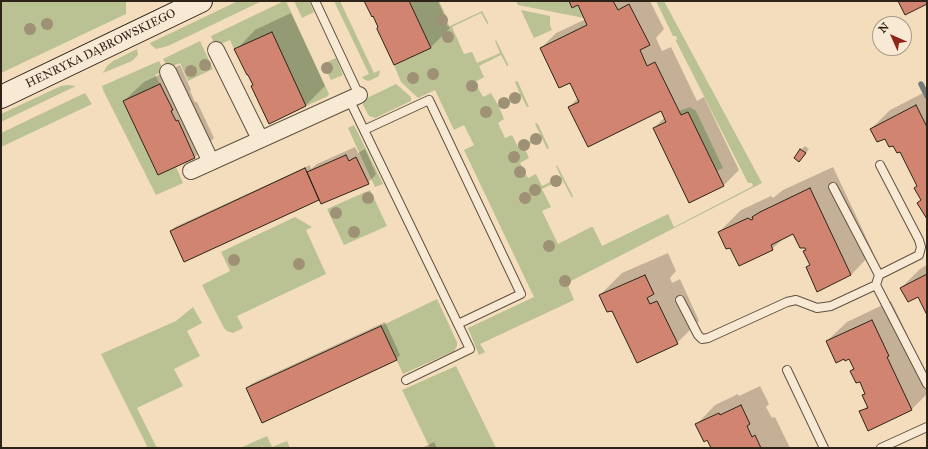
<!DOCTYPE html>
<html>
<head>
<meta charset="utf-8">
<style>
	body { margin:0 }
	#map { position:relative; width:928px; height:449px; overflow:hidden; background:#f4ddbd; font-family:"IM FELL Great Primer",serif }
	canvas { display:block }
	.frame { position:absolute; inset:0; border:2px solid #2d2317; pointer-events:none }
	.north { position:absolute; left:872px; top:16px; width:40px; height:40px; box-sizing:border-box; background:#f8e9d4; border:1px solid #a79a88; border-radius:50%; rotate:315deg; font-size:11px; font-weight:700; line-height:16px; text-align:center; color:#2d2317 }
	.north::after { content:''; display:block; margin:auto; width:14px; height:18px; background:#8f2418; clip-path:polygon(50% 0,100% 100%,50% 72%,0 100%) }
</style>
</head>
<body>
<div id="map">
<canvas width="928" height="449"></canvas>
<div class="frame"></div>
<div class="north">N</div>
</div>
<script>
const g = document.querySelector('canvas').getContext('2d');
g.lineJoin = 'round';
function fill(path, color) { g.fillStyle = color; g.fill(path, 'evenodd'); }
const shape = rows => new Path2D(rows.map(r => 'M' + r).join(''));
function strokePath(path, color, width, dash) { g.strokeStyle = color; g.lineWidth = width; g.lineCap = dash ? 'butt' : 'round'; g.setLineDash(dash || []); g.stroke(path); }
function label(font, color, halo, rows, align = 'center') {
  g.font = font + ' "IM FELL Great Primer",serif'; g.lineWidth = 3.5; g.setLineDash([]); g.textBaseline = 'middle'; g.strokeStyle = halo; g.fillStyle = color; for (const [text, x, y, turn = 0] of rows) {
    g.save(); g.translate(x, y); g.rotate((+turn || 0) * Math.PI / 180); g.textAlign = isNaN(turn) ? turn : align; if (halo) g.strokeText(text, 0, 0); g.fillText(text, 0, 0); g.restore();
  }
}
fill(shape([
	[1,1,126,1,126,14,1,73],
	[238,1,262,1,168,46,156,49,151,45,150,43],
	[284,1,286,1,329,94,328,96,306,106,272,32,234,49,230,40,215,46,211,36],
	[294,1,309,1,314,12,302,18],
	[334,1,340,1,374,73,380,70,379,76,369,81,365,80,362,77,369,74],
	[409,1,439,1,446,16,443,17,448,27,482,11,488,22,488,25,481,13,452,27,464,54,472,52,477,63,500,53,495,41,496,40,508,64,508,66,507,66,501,55,479,66,484,77,475,82,483,97,491,93,498,105,520,94,515,82,516,81,518,82,529,107,527,107,521,96,499,107,504,119,498,123,505,138,512,135,518,147,541,136,535,124,536,123,538,124,549,148,547,149,542,138,524,147,529,158,520,163,528,178,536,174,542,186,561,177,556,166,557,165,573,196,572,198,571,196,562,179,542,189,551,207,542,211,558,244,591,227,593,227,602,246,668,214,674,227,753,186,752,183,748,183,676,41,677,39,676,36,673,36,656,1,664,1,762,183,567,283,574,300,480,344,485,352,479,355,468,328,534,297,464,150,474,145,464,125,454,130,435,90,418,98,401,82,394,65,431,48],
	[516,1,569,1,572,8,578,5,584,18,518,5],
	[521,10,550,16,550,25,552,30,534,38],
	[200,41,213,69,188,81,180,63,168,68,163,59],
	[137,49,138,55,132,61,103,73,107,66,113,61],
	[336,58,343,75,331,80,323,64],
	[159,61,164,71,155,75,160,84,123,101,158,175,176,167,183,183,156,195,104,92,102,86],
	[396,84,411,97,411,101,375,118,369,116,363,105,365,99],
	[68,85,76,86,1,122,1,114,61,86],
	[85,93,92,104,1,147,1,133],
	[690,107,696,111,723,168,717,171,688,112,681,115,679,111],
	[354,125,383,184,375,187,348,128],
	[370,190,387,226,344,245,327,209],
	[295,217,312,227,306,230,326,274,237,316,243,328,233,333,227,331,224,328,202,285,230,271,221,252],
	[437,299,457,342,457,346,454,351,403,374,381,326],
	[193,307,202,323,187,331,200,356,174,369,183,386,137,408,157,448,148,448,101,354,176,321],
	[456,366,496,448,430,448,402,390],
	[267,436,272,447,287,441,290,448,264,448,263,446,258,448,240,448]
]), '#bac192');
fill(shape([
	[365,1,438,1,450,28,431,47,395,64,379,26],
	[570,1,650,1,664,29,656,38,662,51,671,47,697,101,704,97,739,170,724,185,690,202,654,128,665,117,661,110,569,107,578,98,570,82,541,48,556,33,586,19,579,4],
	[291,13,325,86,305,106,254,85,236,50,255,30],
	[180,65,191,90,190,91,195,102,197,102,214,138,195,157,124,101,144,82],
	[927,91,927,217,918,186,900,150,885,138,871,129,890,110],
	[805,146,809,149,803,157,801,150],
	[355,147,358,153,365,149,376,174,368,183,320,199,185,260,171,231,175,227,310,165,311,169,317,164],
	[833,167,873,252,851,275,807,268,811,264,806,250,794,233,785,237,772,249,731,246,719,232,741,210,771,196,773,198,783,190],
	[668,253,676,271,670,278,672,283,680,279,699,321,677,343,612,309,600,295,622,273],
	[927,265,927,313,918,296,901,288,920,269],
	[891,301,908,336,906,338,927,383,927,394,911,410,861,412,868,405,863,395,866,393,860,380,851,371,854,368,849,358,827,341,847,322],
	[385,322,400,355,396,359,247,389,251,384],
	[760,386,769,404,766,407,772,418,775,417,790,448,712,448,708,439,696,425,715,405,738,394,739,396],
	[434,442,437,448,422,448]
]), '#0003');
strokePath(shape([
	[921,84,927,96]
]), '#737c7b', 5.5);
const building = shape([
	[364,1,409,1,431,48,394,65,377,29,377,28,378,27,373,16,372,17,364,1],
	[569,1,613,1,618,10,629,4,650,45,640,50,647,66,655,62,681,115,688,112,724,186,689,203,653,128,666,122,661,111,588,147,568,107,579,102,570,83,559,88,540,48,587,25,578,5,572,8,569,1],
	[898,1,927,1,927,4,905,15,898,1],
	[272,32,306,106,269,124,251,86,253,85,248,75,247,75,234,49,272,32],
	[160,84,173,110,171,111,176,121,178,120,195,158,158,175,123,101,160,84],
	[916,105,927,127,927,219,917,203,921,200,914,188,917,186,900,152,897,153,893,146,889,147,885,139,877,142,870,129,916,105],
	[800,149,806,153,799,162,794,158,800,149],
	[346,155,349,161,356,157,369,184,321,204,307,172,346,155],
	[305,168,319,200,184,262,170,231,305,168],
	[810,188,851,275,817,292,806,267,810,265,803,251,806,250,805,248,800,248,793,234,771,245,773,250,739,266,730,248,726,249,718,232,748,218,751,220,753,219,752,217,760,212,810,188],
	[927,274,927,315,918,297,908,302,900,288,927,274],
	[645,275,654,294,647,298,650,304,657,301,678,344,637,363,612,311,607,312,599,295,645,275],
	[872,320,889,356,887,357,912,410,868,431,859,411,868,408,862,395,865,394,860,382,856,383,850,371,854,369,849,359,845,361,844,359,836,363,826,341,872,320],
	[381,326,397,360,262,423,246,388,381,326],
	[741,405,750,424,747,426,752,437,755,435,761,448,711,448,707,440,704,442,695,424,719,413,720,415,741,405]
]);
fill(building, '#d18571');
strokePath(building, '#2d2317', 1);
const lane = shape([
	[315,1,359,95],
	[349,99,470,349,406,380],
	[364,130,429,100,521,294,458,324],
	[833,187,879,275,919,255,921,247,919,240,880,165],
	[876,285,927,384],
	[680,300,698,335,702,339,708,338,787,302,796,300,817,308,831,306,876,285,879,275],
	[787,370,824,448],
	[881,448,927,427]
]);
const street = shape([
	[216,50,260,139],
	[168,72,211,162],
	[191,171,359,95]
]);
const secondary = shape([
	[1,97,201,1]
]);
strokePath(lane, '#5f5240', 10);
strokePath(street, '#5f5240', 18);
strokePath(secondary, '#2d2317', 24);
strokePath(lane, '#f8e9d4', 8);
strokePath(street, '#f8e9d4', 16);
strokePath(secondary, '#f8e9d4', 22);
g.fillStyle = '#9e9176';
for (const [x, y] of [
	[442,20],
	[47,24],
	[30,29],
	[448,37],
	[205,65],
	[327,68],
	[191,71],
	[433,74],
	[413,78],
	[472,86],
	[515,98],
	[504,103],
	[486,112],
	[536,139],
	[524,145],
	[514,157],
	[520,172],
	[556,181],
	[535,190],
	[368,198],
	[525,198],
	[336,213],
	[354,232],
	[549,246],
	[234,260],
	[299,264],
	[565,281]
]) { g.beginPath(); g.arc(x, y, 6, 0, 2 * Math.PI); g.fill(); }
label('12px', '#2d2317', '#f8e9d4', [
	["HENRYKA DĄBROWSKIEGO",101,49,-26]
]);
</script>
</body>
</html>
